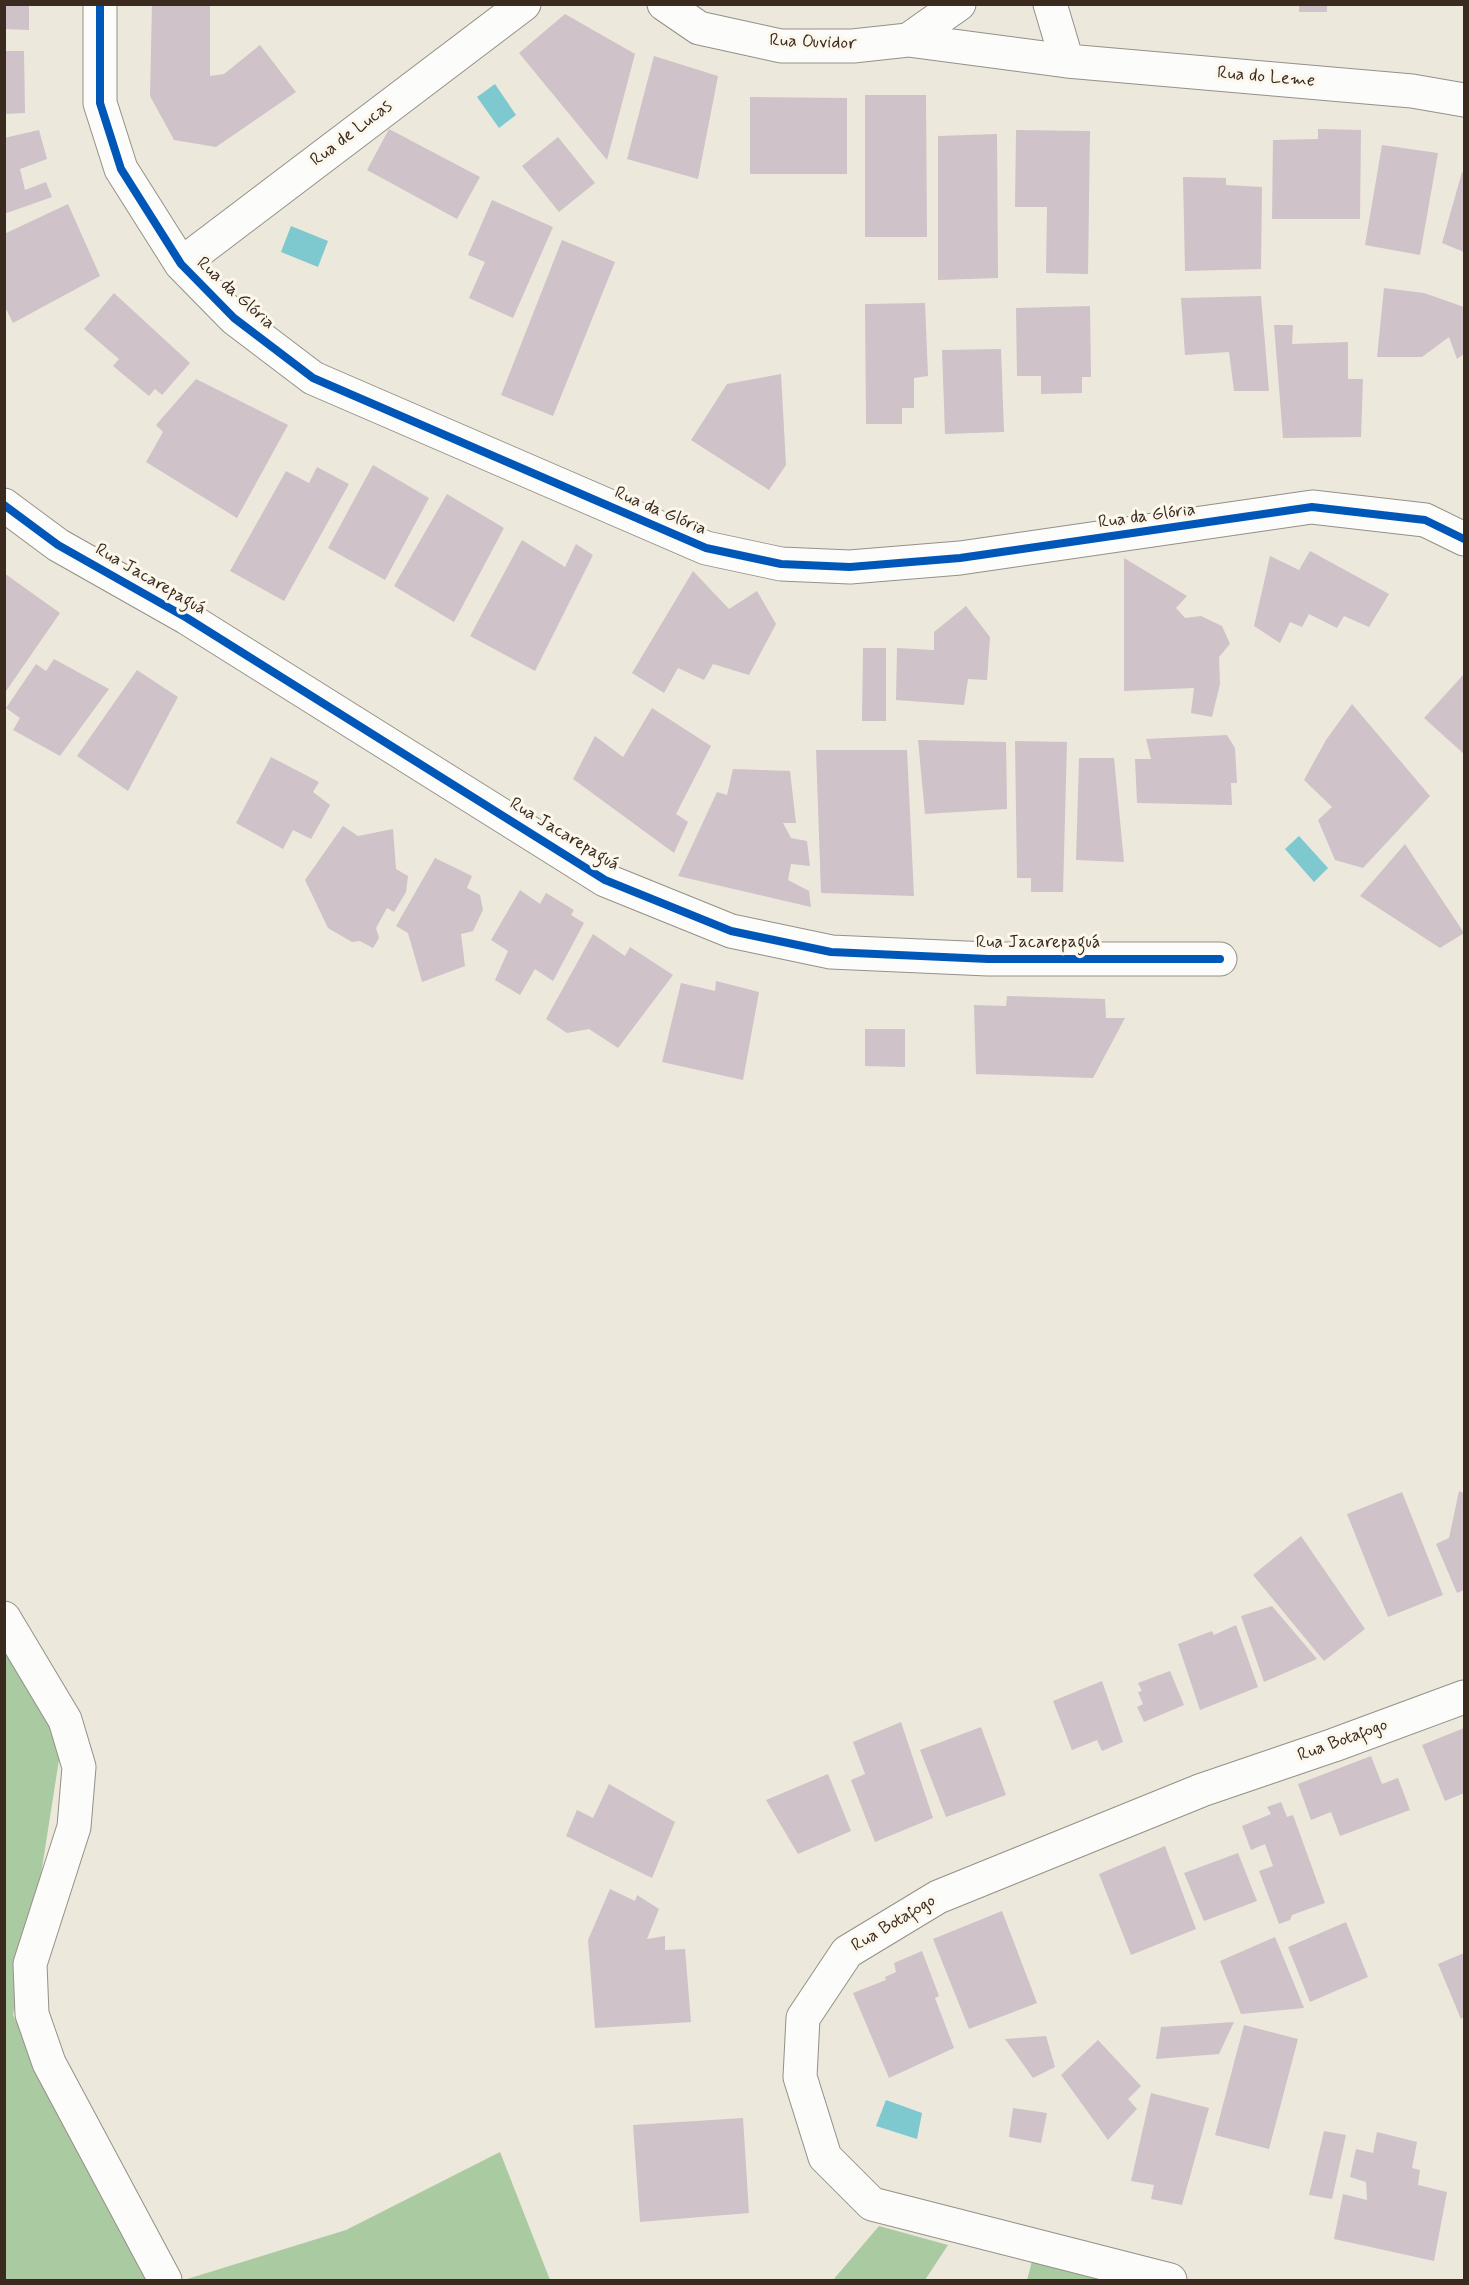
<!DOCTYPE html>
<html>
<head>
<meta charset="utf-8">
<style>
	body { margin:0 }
	#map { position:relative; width:1469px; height:2285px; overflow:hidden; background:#ede8dc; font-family:Mynerve,sans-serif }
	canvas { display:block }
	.frame { position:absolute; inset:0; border:6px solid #3b2a1e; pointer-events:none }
</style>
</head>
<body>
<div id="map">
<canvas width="1469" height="2285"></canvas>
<div class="frame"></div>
</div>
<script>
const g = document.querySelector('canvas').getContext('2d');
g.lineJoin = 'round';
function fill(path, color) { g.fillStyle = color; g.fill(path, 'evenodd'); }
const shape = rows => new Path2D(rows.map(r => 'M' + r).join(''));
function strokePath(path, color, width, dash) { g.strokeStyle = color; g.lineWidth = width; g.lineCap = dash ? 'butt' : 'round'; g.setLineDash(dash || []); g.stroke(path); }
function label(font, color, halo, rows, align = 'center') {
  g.font = font + ' Mynerve,sans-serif'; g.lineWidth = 6; g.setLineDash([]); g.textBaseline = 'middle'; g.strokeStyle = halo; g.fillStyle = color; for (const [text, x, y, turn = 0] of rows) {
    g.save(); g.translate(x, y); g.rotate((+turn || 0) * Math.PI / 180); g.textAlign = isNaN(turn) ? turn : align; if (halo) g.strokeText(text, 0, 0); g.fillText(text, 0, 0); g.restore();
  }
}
fill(shape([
	[4,1641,61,1747,42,1868,13,2015,147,2279,179,2280,5,2280],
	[500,2152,550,2280,184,2280,346,2230],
	[879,2226,948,2245,925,2280,833,2280],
	[1032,2261,1102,2280,1027,2280]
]), '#aacaa2');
fill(shape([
	[495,84,516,115,499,128,477,97],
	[291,226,328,241,318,267,281,252],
	[1299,836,1328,868,1314,882,1285,849],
	[886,2100,922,2113,917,2139,876,2126]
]), '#7ec8cf');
fill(shape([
	[4,4,29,5,29,30,4,29],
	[152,4,210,4,210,76,224,74,260,45,296,92,216,147,174,140,150,96],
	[1299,4,1327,4,1327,12,1299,12],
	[565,14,635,54,607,160,519,53],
	[4,51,24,51,25,113,4,114],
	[654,56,718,76,698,179,627,159],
	[865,95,926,95,927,237,865,237],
	[750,97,847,98,847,174,750,174],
	[389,129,480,177,457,219,367,170],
	[1318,129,1361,130,1360,219,1272,219,1273,140,1318,139],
	[39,130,47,159,20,169,25,190,46,182,52,197,4,214,4,138],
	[1016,130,1090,131,1088,274,1046,273,1047,207,1015,207],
	[997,134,998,278,938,280,938,136],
	[558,137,595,183,559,212,522,166],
	[1382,145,1438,153,1420,255,1365,245],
	[1462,172,1464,173,1464,252,1442,243],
	[1183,177,1226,178,1226,185,1262,187,1261,269,1185,271],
	[492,200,553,227,513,318,469,298,485,262,468,255],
	[68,204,100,276,13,323,4,305,4,234],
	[562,240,615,262,553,416,501,395],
	[1384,288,1424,293,1464,307,1464,354,1457,359,1449,337,1422,357,1377,357],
	[114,293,190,363,162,395,155,389,149,396,113,366,119,359,84,329],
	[1261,296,1269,391,1234,391,1229,352,1185,355,1181,298],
	[925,303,928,376,914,378,914,408,902,408,902,424,866,424,865,304],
	[1090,306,1091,377,1082,377,1082,393,1041,394,1041,376,1017,376,1016,308],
	[1274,325,1293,325,1292,344,1348,342,1348,379,1363,379,1361,437,1283,438],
	[1001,349,1004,432,945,434,942,350],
	[781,374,786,465,769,490,691,440,727,384],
	[196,379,288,425,237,518,146,462,163,432,156,425],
	[373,465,429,498,385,580,328,548],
	[317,467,349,484,284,601,230,571,286,471,309,483],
	[447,494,504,528,454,622,394,586],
	[522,540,565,567,576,544,593,555,535,671,470,636],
	[1310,551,1389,594,1369,627,1344,616,1337,628,1309,614,1302,627,1290,622,1280,643,1254,626,1270,556,1299,570],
	[1124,558,1187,596,1176,608,1185,618,1201,616,1222,626,1230,644,1219,657,1220,684,1212,717,1191,713,1194,688,1124,691],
	[693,571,729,609,757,591,776,624,749,675,713,664,704,680,678,668,664,693,632,673],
	[4,573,60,613,4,694],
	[966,606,990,637,987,680,968,679,964,705,896,700,897,648,934,650,934,632],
	[863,648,886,648,886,721,862,721],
	[54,659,109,689,60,756,13,730,20,718,6,708,36,664,46,671],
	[137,670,178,697,128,791,77,756],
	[1464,674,1464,754,1424,718],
	[1352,704,1430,796,1363,868,1335,860,1318,820,1332,807,1304,780,1326,740],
	[652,708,711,746,676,814,688,822,674,853,573,779,595,736,623,757],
	[1227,735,1235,748,1237,783,1231,783,1232,805,1137,803,1135,759,1151,759,1146,739],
	[918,740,1006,742,1007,809,925,814],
	[1015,741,1067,742,1063,892,1031,892,1031,878,1017,878],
	[816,750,907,750,914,896,821,893],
	[271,757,319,782,313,792,330,805,311,839,293,830,283,849,236,823],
	[1079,758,1114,758,1124,862,1076,860],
	[733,769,790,771,796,823,783,823,791,838,807,841,810,866,791,864,788,880,809,891,811,907,678,876,717,792,727,795],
	[343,826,358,836,393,829,396,869,408,876,406,892,394,912,387,908,376,928,379,938,373,948,360,941,352,942,328,928,305,880],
	[1405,844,1464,933,1440,948,1360,896],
	[435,858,472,876,467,888,480,895,483,910,473,931,461,934,465,966,422,982,408,933,396,926],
	[520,890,540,904,546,893,574,910,571,915,584,923,553,981,535,969,520,995,495,980,508,951,491,940],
	[593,934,625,956,630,947,673,975,618,1048,589,1029,567,1033,546,1019],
	[716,981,759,992,743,1080,662,1062,681,983,715,991],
	[1007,996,1105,999,1106,1018,1125,1018,1093,1078,976,1074,974,1005,1006,1006],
	[865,1029,905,1029,905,1067,865,1066],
	[1459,1491,1464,1493,1464,1590,1457,1593,1436,1544,1449,1538],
	[1402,1492,1443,1595,1388,1617,1347,1514],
	[1301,1536,1365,1629,1324,1661,1253,1575],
	[1272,1606,1317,1659,1264,1682,1241,1616],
	[1236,1625,1258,1687,1200,1710,1178,1644,1212,1631,1214,1635],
	[1170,1671,1184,1705,1144,1722,1137,1707,1143,1704,1138,1692,1142,1691,1138,1683],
	[1102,1681,1123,1742,1102,1751,1097,1740,1072,1750,1053,1701],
	[901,1722,933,1818,875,1842,851,1780,865,1774,853,1742],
	[981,1727,1006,1795,946,1817,920,1750],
	[1464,1728,1464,1793,1445,1801,1422,1745],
	[1371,1756,1382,1784,1398,1778,1410,1810,1340,1836,1331,1812,1311,1820,1298,1784],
	[828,1774,851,1831,798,1854,766,1800],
	[609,1784,675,1822,652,1878,566,1836,577,1810,593,1818],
	[1281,1802,1287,1817,1293,1815,1325,1903,1292,1915,1290,1920,1279,1924,1259,1871,1273,1866,1265,1844,1251,1850,1242,1826,1271,1814,1267,1807],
	[1165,1846,1196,1929,1131,1955,1099,1874],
	[1238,1853,1257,1901,1204,1921,1184,1873],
	[610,1889,635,1901,637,1895,659,1909,647,1939,665,1936,665,1950,685,1949,691,2022,595,2028,588,1940],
	[1002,1911,1037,2003,969,2029,933,1939],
	[1346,1922,1368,1977,1310,2002,1288,1947],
	[1275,1937,1304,2008,1241,2014,1220,1961],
	[922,1951,939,1996,935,1998,954,2048,889,2078,853,1993,886,1980,885,1977,896,1972,894,1963],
	[1464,1953,1464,2017,1461,2019,1438,1964],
	[1234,2022,1219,2054,1156,2059,1161,2027],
	[1244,2025,1298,2039,1269,2149,1215,2135],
	[1046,2036,1055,2067,1033,2078,1005,2039],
	[1098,2040,1141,2086,1128,2099,1137,2109,1108,2140,1061,2075],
	[1151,2093,1209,2108,1182,2205,1151,2199,1154,2185,1131,2181],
	[1013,2108,1047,2113,1041,2143,1009,2137],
	[743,2118,749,2213,640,2222,633,2125],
	[1324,2131,1346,2135,1332,2199,1309,2195],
	[1377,2132,1417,2142,1412,2168,1420,2170,1418,2185,1447,2192,1434,2261,1334,2239,1343,2194,1367,2200,1366,2182,1350,2177,1356,2149,1373,2153]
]), '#cfc2c8');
const minor = shape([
	[100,4,100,103,121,169,181,264,234,318,313,378,706,548,781,564,850,567,960,558,1312,507,1425,520,1464,539],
	[664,4,699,28,781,46,853,46,908,40,959,4],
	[1050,4,1067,61],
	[908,40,1067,61,1412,91,1464,100],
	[181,264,524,4],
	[4,505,58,545,187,618,605,880,731,931,831,952,988,959,1220,959],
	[4,1618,65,1720,79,1767,74,1827,30,1964,32,2014,49,2063,165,2280],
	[1170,2280,872,2204,825,2157,800,2077,803,2018,847,1952,938,1897,1202,1790,1334,1745,1464,1697]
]);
strokePath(minor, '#959088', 35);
strokePath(minor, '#fcfcfa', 33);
strokePath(shape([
	[100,4,100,103,121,169,181,264,234,318,313,378,706,548,781,564,850,567,960,558,1312,507,1425,520,1464,539],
	[4,505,58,545,187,618,605,880,731,931,831,952,988,959,1220,959]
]), '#0057b8', 8);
label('18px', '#3b2a1e', '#fbf7ec', [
	["Rua Ouvidor",813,43,2],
	["Rua do Leme",1266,78,5],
	["Rua de Lucas",352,134,-37],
	["Rua da Glória",235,294,42],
	["Rua da Glória",660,512,23],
	["Rua da Glória",1147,517,-8],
	["Rua Jacarepaguá",150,580,30],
	["Rua Jacarepaguá",564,835,31],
	["Rua Jacarepaguá",1038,943],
	["Rua Botafogo",1343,1741,-20],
	["Rua Botafogo",894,1924,-31]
]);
</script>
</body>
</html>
